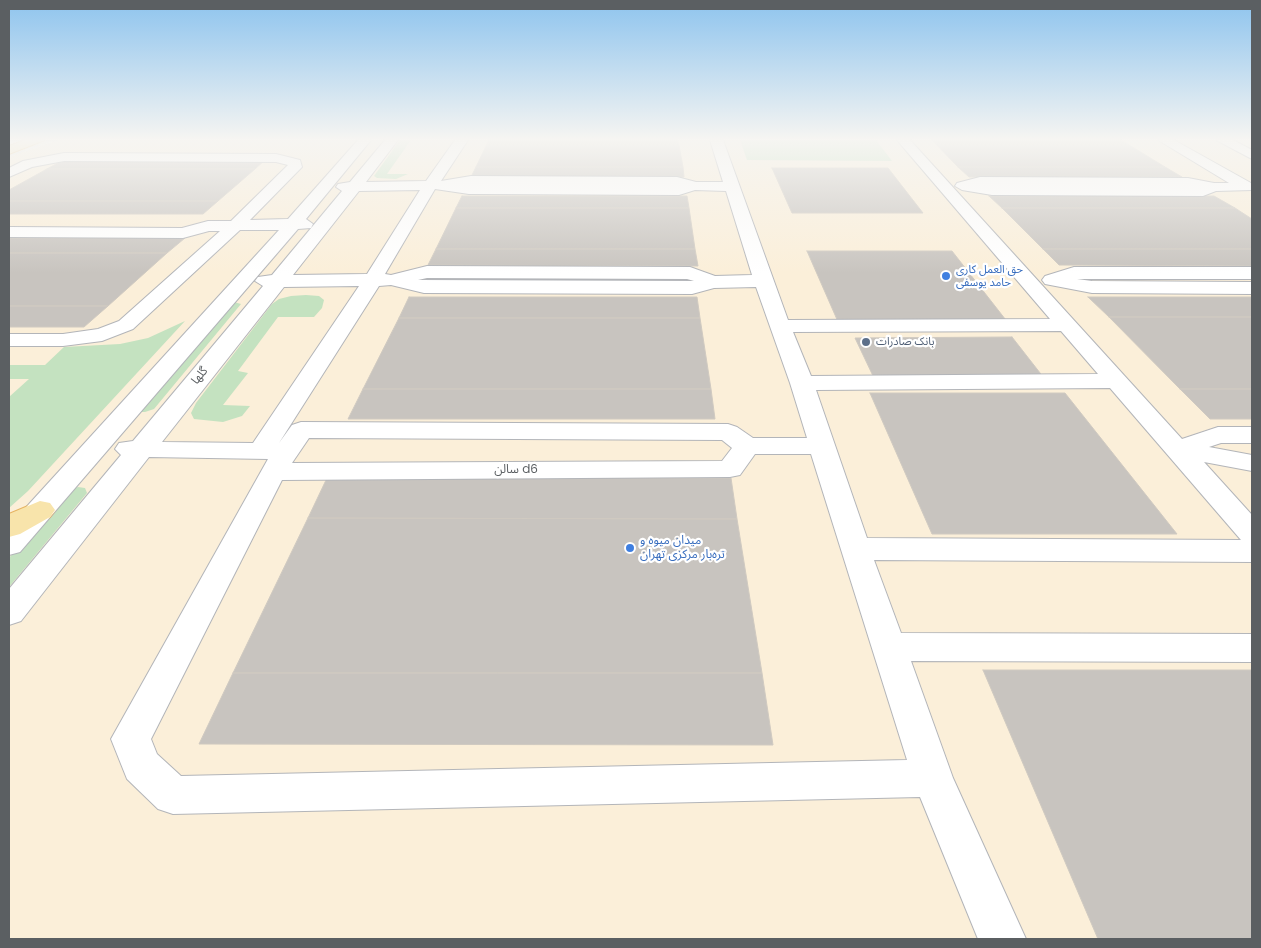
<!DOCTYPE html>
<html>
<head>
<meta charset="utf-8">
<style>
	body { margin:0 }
	#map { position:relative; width:1261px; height:948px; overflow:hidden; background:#ece9e2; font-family:Poppins,sans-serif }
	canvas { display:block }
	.frame { position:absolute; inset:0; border:10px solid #5b5f62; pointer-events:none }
</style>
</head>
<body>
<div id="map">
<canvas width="1261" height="948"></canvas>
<div class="frame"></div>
</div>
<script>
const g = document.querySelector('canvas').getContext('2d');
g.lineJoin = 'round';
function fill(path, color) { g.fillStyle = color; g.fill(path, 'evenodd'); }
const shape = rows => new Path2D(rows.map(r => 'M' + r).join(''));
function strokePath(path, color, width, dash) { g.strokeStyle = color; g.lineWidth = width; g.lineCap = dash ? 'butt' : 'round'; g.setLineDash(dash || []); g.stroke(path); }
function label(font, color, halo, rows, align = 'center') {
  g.font = font + ' Poppins,"Noto Sans Arabic",sans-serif'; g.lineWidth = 4.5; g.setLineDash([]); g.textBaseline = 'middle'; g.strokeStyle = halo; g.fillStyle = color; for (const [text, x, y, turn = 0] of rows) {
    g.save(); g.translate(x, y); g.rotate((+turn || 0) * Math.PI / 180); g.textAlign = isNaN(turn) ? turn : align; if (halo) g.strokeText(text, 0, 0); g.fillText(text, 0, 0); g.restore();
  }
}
fill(shape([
	[58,140,1252,140,1252,939,9,939,9,157]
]), '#fbefd9');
fill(shape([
	[400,140,411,140,387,174,408,174,396,179,377,178,374,176],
	[740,140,876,140,892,161,747,160],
	[306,295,319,296,324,300,322,308,314,317,278,317,238,371,248,373,223,405,250,406,242,416,223,422,194,419,191,413,196,403,272,304,279,299,291,296],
	[234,302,241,304,154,409,145,412,139,412],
	[185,321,28,491,9,508,9,397,29,379,9,379,9,365,45,365,64,347,120,344,148,338],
	[78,487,85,488,87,493,9,587,9,558,67,491]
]), '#c4e2c0');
const building = shape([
	[489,140,678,140,683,167,476,167,489,140],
	[932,140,1121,140,1165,167,958,167,932,140],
	[65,159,266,159,255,169,47,169,65,159],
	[476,167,683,167,684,177,471,177,476,167],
	[958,167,1165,167,1182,177,969,177,958,167],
	[772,168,888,168,923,213,792,213,772,168],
	[47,169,255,169,218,201,9,201,9,190,47,169],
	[462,196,687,196,689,208,456,208,462,196],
	[989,196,1214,196,1235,208,1002,208,989,196],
	[9,201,218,201,203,214,9,214,9,201],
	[456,208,689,208,695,249,436,249,456,208],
	[1002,208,1235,208,1252,219,1252,249,1043,249,1002,208],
	[9,238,185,238,167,253,9,253,9,238],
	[436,249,695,249,698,266,428,265,436,249],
	[1043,249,1252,249,1252,266,1059,265,1043,249],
	[807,251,952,251,1009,324,839,324,807,251],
	[9,253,167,253,108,306,9,306,9,253],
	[409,297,697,297,700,318,399,318,409,297],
	[1088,297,1252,297,1252,317,1109,317,1088,297],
	[9,306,108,306,84,327,9,327,9,306],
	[1109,317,1252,317,1252,389,1180,389,1109,317],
	[399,318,700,318,711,389,363,389,399,318],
	[1012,337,1044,378,874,378,855,338,1012,337],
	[363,389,711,389,715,419,348,419,363,389],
	[1180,389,1252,389,1252,419,1210,419,1180,389],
	[870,393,1065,393,1177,534,932,534,870,393],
	[327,478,731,478,737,519,308,518,327,478],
	[308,518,737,519,762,673,233,673,308,518],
	[983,670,1252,670,1252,939,1098,939,983,670],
	[233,673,762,673,773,745,199,744,233,673]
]);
fill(building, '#c8c4bf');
strokePath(building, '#d0cac1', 1);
const minor = shape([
	[358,140,371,140,306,219,313,224,311,228,298,229,20,552,9,555,9,526,279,230,240,230,133,329,102,341,63,346,9,346,9,334,63,334,98,329,119,321,220,231,209,231,183,238,9,237,9,227,182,228,208,221,231,221,288,165,276,162,64,161,32,167,9,177,9,168,23,161,64,153,276,154,300,160,302,167,250,220,288,219,358,140],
	[385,140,398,140,366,182,426,181,455,140,468,140,441,181,471,176,677,177,696,182,723,182,710,140,723,140,788,320,1050,319,897,140,910,140,1182,439,1218,427,1252,427,1252,443,1221,443,1209,447,1252,455,1252,471,1204,462,1252,515,1252,562,874,560,901,633,1252,634,1252,662,911,661,953,778,1026,939,978,939,920,797,173,814,158,809,127,779,111,739,268,459,149,457,21,621,9,625,9,589,121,455,115,449,119,443,133,441,263,286,255,281,258,277,272,275,342,191,336,187,338,184,350,182,385,140],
	[435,189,469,194,679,195,695,190,726,191,752,275,715,276,690,267,427,266,391,275,385,274,435,189],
	[420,190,367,274,293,275,359,191,420,190],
	[427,278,687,279,694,281,418,280,427,278],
	[391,285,424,293,692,294,714,288,756,287,790,383,807,438,753,438,737,427,728,424,301,422,292,425,279,443,379,286,391,285],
	[359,286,253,443,162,442,284,287,359,286],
	[1061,331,1098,374,811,376,793,332,1061,331],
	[1110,388,1241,540,867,538,816,390,1110,388],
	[309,438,722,440,732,448,722,461,292,463,309,438],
	[755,454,811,454,907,760,181,776,157,754,151,739,282,480,730,477,740,475,755,454],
	[1158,140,1174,140,1251,183,1252,190,1216,191,1203,196,992,195,962,190,955,186,957,183,980,177,1188,178,1214,183,1229,183,1158,140],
	[1216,140,1233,140,1252,150,1252,159,1216,140],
	[1074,267,1252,267,1252,279,1077,279,1092,281,1252,282,1252,294,1092,293,1045,284,1042,280,1045,276,1074,267]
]);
const major = shape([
	[25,140,45,140,9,154,9,146,25,140],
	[40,501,50,503,55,510,50,517,20,534,9,537,9,514,40,501]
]);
strokePath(minor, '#b3b5b9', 2);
strokePath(major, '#e6b462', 2);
fill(minor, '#fff');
fill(major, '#f8e4ab');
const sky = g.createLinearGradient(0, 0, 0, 273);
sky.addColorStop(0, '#8ec4ee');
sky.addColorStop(0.51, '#f6f5f2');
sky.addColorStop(1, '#f6f5f200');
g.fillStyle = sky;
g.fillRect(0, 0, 1261, 273);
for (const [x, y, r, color] of [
	[946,276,5,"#3f7fe0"],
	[866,342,5,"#5c6f8a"],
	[630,548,5,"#3f7fe0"]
]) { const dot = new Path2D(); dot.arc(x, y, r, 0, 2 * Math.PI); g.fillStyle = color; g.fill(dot); strokePath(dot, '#fff', 2); }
label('11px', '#366cbe', '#fff', [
	["حق العمل کاری",956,270],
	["حامد یوسفی",956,283]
], 'left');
label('11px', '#4e5e75', '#fff', [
	["بانک صادرات",876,342]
], 'left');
label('12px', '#5b5f62', '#fff', [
	["گلها",200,376,-51],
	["سالن d6",516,470]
]);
label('12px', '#366cbe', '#fff', [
	["میدان میوه و",640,541],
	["تره‌بار مرکزی تهران",640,555]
], 'left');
</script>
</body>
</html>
